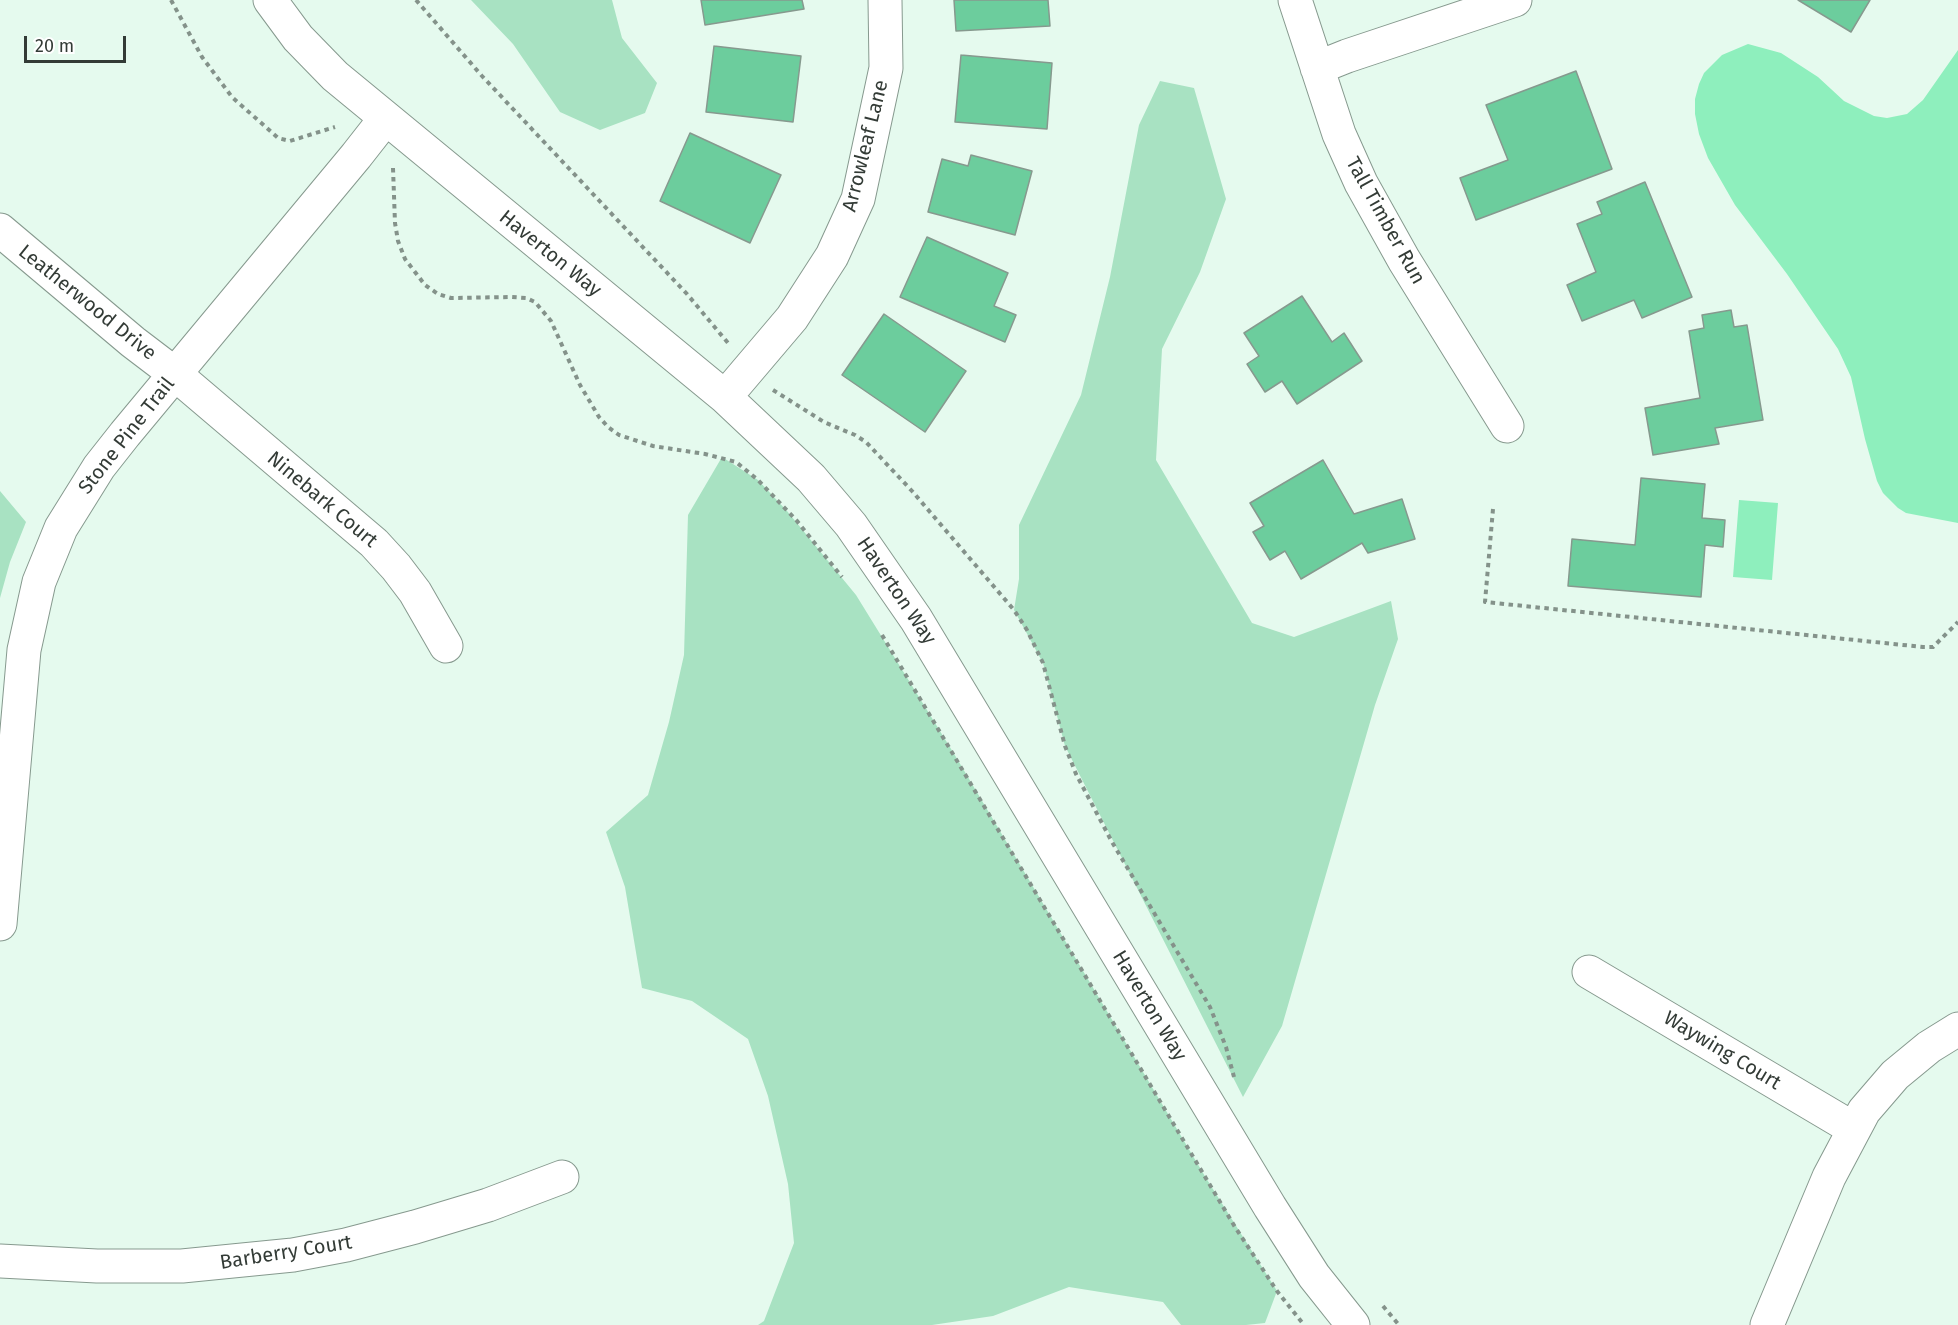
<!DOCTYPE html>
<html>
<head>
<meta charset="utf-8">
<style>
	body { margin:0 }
	#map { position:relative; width:1958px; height:1325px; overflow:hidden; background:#e5faee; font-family:"Fira Sans",sans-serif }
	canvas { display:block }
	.scale { position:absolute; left:24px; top:36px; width:102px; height:27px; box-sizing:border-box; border:3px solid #333b36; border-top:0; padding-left:8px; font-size:18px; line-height:21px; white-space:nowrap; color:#333b36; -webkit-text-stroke:4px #fff; paint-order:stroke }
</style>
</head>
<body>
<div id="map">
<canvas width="1958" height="1325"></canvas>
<div class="scale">20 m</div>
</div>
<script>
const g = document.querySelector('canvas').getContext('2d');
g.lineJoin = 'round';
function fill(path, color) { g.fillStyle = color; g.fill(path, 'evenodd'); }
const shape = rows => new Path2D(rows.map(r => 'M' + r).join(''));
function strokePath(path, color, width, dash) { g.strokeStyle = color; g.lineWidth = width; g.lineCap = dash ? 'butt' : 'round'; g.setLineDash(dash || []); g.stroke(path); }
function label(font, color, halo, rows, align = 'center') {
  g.font = font + ' "Fira Sans",sans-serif'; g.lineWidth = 6; g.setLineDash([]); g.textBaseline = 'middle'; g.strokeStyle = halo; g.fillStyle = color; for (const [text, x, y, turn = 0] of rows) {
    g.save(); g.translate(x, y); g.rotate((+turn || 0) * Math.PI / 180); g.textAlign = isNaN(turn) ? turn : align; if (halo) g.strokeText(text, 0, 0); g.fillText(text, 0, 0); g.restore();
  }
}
fill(shape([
	[471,0,612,0,622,38,657,83,645,113,600,130,560,112,513,44],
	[1160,81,1194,88,1226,199,1200,272,1162,349,1156,460,1252,623,1294,637,1391,601,1398,639,1375,705,1282,1026,1243,1097,1065,746,1043,663,1014,610,1019,579,1019,525,1081,395,1110,277,1139,125],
	[722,457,758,480,787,511,856,595,956,757,1206,1178,1277,1291,1265,1323,1246,1325,1181,1325,1163,1302,1069,1287,993,1316,932,1325,758,1325,764,1321,794,1243,788,1184,768,1096,748,1039,692,1001,642,988,625,887,606,832,648,795,669,722,684,655,688,515],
	[0,491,26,522,10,562,0,598]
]), '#a8e2c2');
fill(shape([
	[1748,44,1781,53,1818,77,1844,101,1874,116,1887,118,1907,114,1923,100,1958,50,1958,523,1906,513,1898,508,1883,493,1877,481,1865,439,1851,377,1838,349,1787,274,1735,205,1708,158,1699,134,1695,114,1695,99,1699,84,1704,73,1722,55],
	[1739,500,1778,503,1772,580,1733,577]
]), '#8eefbd');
const building = shape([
	[701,0,802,0,804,9,705,25,701,0],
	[954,0,1048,0,1050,26,956,31,954,0],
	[1798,0,1870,0,1851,32,1798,0],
	[714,46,801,56,793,122,706,112,714,46],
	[961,55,1052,63,1047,129,955,122,961,55],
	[1576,71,1612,169,1476,220,1460,178,1508,160,1486,105,1576,71],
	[690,133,781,175,750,243,660,201,690,133],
	[971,155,1032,171,1015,235,928,212,942,159,968,166,971,155],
	[1645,182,1692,297,1642,318,1634,300,1582,321,1567,285,1596,272,1577,224,1602,214,1597,202,1645,182],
	[927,237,1008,273,994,306,1016,315,1005,342,900,297,927,237],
	[1302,296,1332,342,1344,333,1362,361,1297,404,1282,381,1265,392,1247,364,1259,356,1244,333,1302,296],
	[1731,310,1734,327,1747,325,1763,420,1715,428,1719,444,1653,455,1645,408,1700,398,1689,331,1704,328,1702,315,1731,310],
	[884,314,966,371,925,432,842,375,884,314],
	[1323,460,1354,514,1402,499,1415,539,1368,553,1362,543,1301,579,1285,551,1270,560,1253,532,1264,526,1250,503,1323,460],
	[1641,478,1705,484,1702,518,1725,520,1723,547,1705,545,1701,597,1568,586,1572,539,1635,545,1641,478]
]);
fill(building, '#6ccd9d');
strokePath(building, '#86998e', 1.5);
const street = shape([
	[270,0,298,38,335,76,725,397,811,478,851,525,916,619,1270,1207,1314,1276,1353,1325],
	[1295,0,1339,134,1361,183,1404,260,1507,426],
	[1317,68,1347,56,1515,0],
	[0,230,133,342,175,374,374,543,396,567,415,592,446,646],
	[725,397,792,318,832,256,858,199,886,68,885,0],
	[0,924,24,650,39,582,61,528,99,467,125,434,356,156,385,119],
	[1589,972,1854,1129],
	[0,1261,97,1266,182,1266,293,1255,346,1245,415,1227,488,1205,562,1177],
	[1767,1325,1829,1177,1864,1111,1895,1075,1929,1047,1958,1029]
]);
strokePath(street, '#86998e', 35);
strokePath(shape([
	[171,0,202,57,232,97,278,138,290,141,335,127],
	[416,0,482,76,687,294,728,343],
	[393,168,395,223,398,241,405,259,425,285,438,294,451,298,512,297,526,298,535,302,551,321,580,385,599,417,608,427,619,435,653,446,705,454,736,462,758,480,797,521,842,577],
	[773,390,824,422,855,435,866,442,912,491,1014,610,1027,630,1043,663,1065,746,1076,774,1112,842,1210,1007,1226,1047,1234,1077],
	[1493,509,1485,602,1923,647,1933,647,1958,622],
	[882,635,1235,1227,1277,1291,1304,1325],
	[1383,1306,1399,1325]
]), '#84928a', 4, [4.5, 4.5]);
strokePath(street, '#fff', 33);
label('20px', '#333b36', '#fff', [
	["Arrowleaf Lane",866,146,-76],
	["Tall Timber Run",1385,221,61],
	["Haverton Way",550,254,39],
	["Leatherwood Drive",87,303,39],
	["Stone Pine Trail",127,436,-52],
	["Ninebark Court",322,500,40],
	["Haverton Way",896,591,56],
	["Haverton Way",1149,1006,59],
	["Waywing Court",1722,1051,31],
	["Barberry Court",286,1253,-9]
]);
</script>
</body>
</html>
